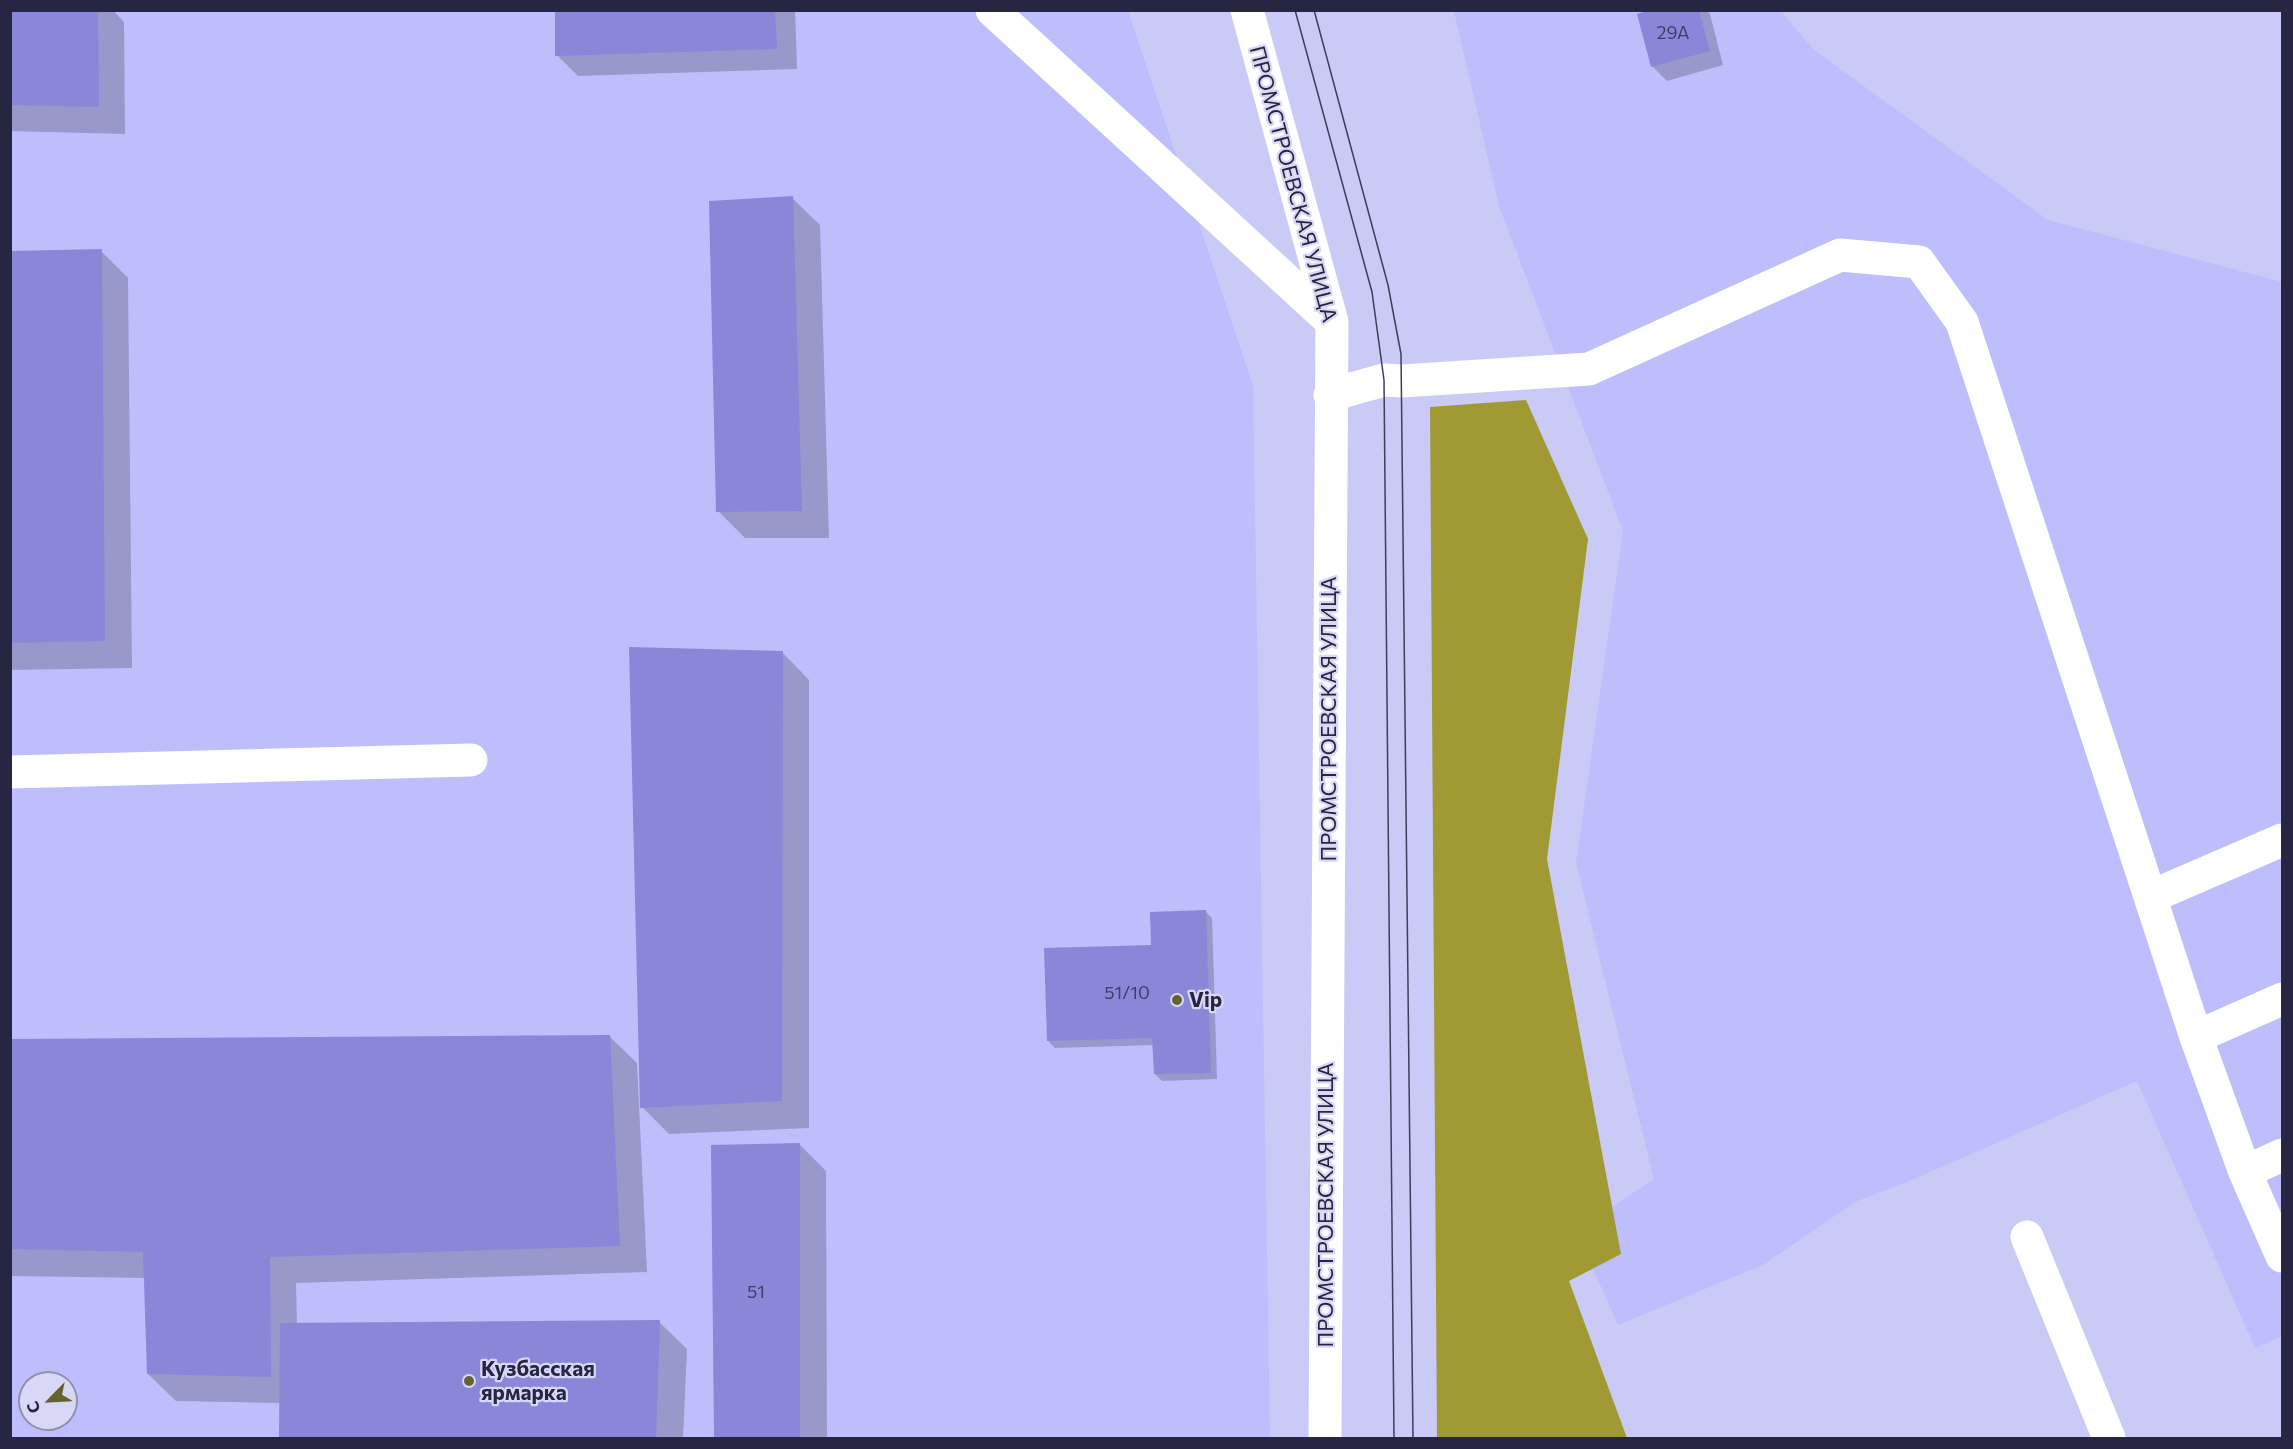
<!DOCTYPE html>
<html>
<head>
<meta charset="utf-8">
<style>
	body { margin:0 }
	#map { position:relative; width:2293px; height:1449px; overflow:hidden; background:#c9caf5; font-family:Commissioner,sans-serif }
	canvas { display:block }
	.frame { position:absolute; inset:0; border:12px solid #272642; pointer-events:none }
	.north { position:absolute; left:18px; top:1371px; width:60px; height:60px; box-sizing:border-box; background:#d8d8f6; border:2px solid #9191ae; border-radius:50%; rotate:246deg; font-size:16px; font-weight:700; line-height:24px; text-align:center; color:#272642 }
	.north::after { content:''; display:block; margin:auto; width:21px; height:27px; background:#66622f; clip-path:polygon(50% 0,100% 100%,50% 72%,0 100%) }
</style>
</head>
<body>
<div id="map">
<canvas width="2293" height="1449"></canvas>
<div class="frame"></div>
<div class="north">С</div>
</div>
<script>
const g = document.querySelector('canvas').getContext('2d');
g.lineJoin = 'round';
function fill(path, color) { g.fillStyle = color; g.fill(path, 'evenodd'); }
const shape = rows => new Path2D(rows.map(r => 'M' + r).join(''));
function strokePath(path, color, width, dash) { g.strokeStyle = color; g.lineWidth = width; g.lineCap = dash ? 'butt' : 'round'; g.setLineDash(dash || []); g.stroke(path); }
function label(font, color, halo, rows, align = 'center') {
  g.font = font + ' Commissioner,sans-serif'; g.lineWidth = 4.5; g.setLineDash([]); g.textBaseline = 'middle'; g.strokeStyle = halo; g.fillStyle = color; for (const [text, x, y, turn = 0] of rows) {
    g.save(); g.translate(x, y); g.rotate((+turn || 0) * Math.PI / 180); g.textAlign = isNaN(turn) ? turn : align; if (halo) g.strokeText(text, 0, 0); g.fillText(text, 0, 0); g.restore();
  }
}
fill(shape([
	[10,11,1128,11,1253,386,1270,1438,11,1438],
	[30,1383,66,1383,66,1419,30,1419],
	[1454,11,1781,11,1814,50,2048,220,2282,282,2282,1336,2255,1348,2137,1081,1921,1176,1855,1202,1763,1265,1618,1325,1576,1231,1654,1179,1576,863,1623,531,1499,206]
]), '#bebefd');
fill(shape([
	[1526,400,1588,539,1547,859,1621,1254,1569,1281,1627,1438,1437,1438,1430,407]
]), '#a19934');
fill(shape([
	[10,10,113,10,124,22,125,134,10,131],
	[557,10,795,10,797,69,578,76,557,55],
	[1656,10,1706,10,1710,14,1723,65,1667,81,1652,66],
	[792,198,820,225,829,538,745,538,718,511],
	[101,251,128,278,132,668,10,670,10,253],
	[782,652,809,680,809,1128,669,1134,642,1107],
	[1205,911,1212,918,1217,1079,1162,1081,1155,1074,1154,1045,1055,1048,1048,1041,1153,946],
	[609,1036,637,1063,647,1272,296,1283,297,1325,659,1322,687,1349,683,1438,281,1438,281,1403,176,1401,148,1374,146,1278,10,1276,10,1041],
	[799,1144,826,1171,827,1438,715,1438,713,1146]
]), '#0003');
fill(shape([
	[10,10,98,10,99,107,10,105],
	[555,10,775,10,777,49,555,56],
	[1650,10,1699,10,1710,51,1651,67,1637,14],
	[793,196,802,511,716,512,709,201],
	[102,249,105,641,10,643,10,251],
	[629,647,783,651,782,1101,640,1108],
	[1206,910,1211,1073,1154,1074,1152,1038,1047,1041,1044,948,1151,945,1150,912],
	[610,1035,620,1246,270,1257,271,1377,147,1374,143,1252,10,1249,10,1039],
	[800,1143,800,1438,714,1438,711,1145],
	[660,1320,656,1438,279,1438,280,1323]
]), '#8a87d9');
strokePath(shape([
	[992,10,1332,322],
	[1247,10,1332,322,1325,1438],
	[1330,395,1384,380,1402,381,1589,369,1840,255,1919,262,1962,322,2196,1037,2245,1172,2282,1256],
	[10,772,471,760],
	[2150,897,2282,840],
	[2196,1037,2282,999],
	[2245,1172,2282,1155],
	[2027,1237,2109,1438]
]), '#fff', 33);
strokePath(shape([
	[1295,10,1372,292,1384,380,1394,1438],
	[1314,10,1388,285,1401,354,1413,1438]
]), '#3e3e5c', 1.5);
for (const [x, y, r, color] of [
	[1177,1000,6,"#66622f"],
	[469,1381,6,"#66622f"]
]) { const dot = new Path2D(); dot.arc(x, y, r, 0, 2 * Math.PI); g.fillStyle = color; g.fill(dot); strokePath(dot, '#d8d8f6', 2); }
label('18px', '#403e68', null, [
	["29А",1673,33],
	["51/10",1127,993],
	["51",756,1292]
]);
label('21px', '#272642', '#d8d8f6', [
	["ПРОМСТРОЕВСКАЯ УЛИЦА",1293,184,75],
	["ПРОМСТРОЕВСКАЯ УЛИЦА",1329,719,-90],
	["ПРОМСТРОЕВСКАЯ УЛИЦА",1326,1205,-90]
]);
label('bold 21px', '#272642', '#d8d8f6', [
	["Vip",1189,1000],
	["Кузбасская",481,1369],
	["ярмарка",481,1393]
], 'left');
</script>
</body>
</html>
